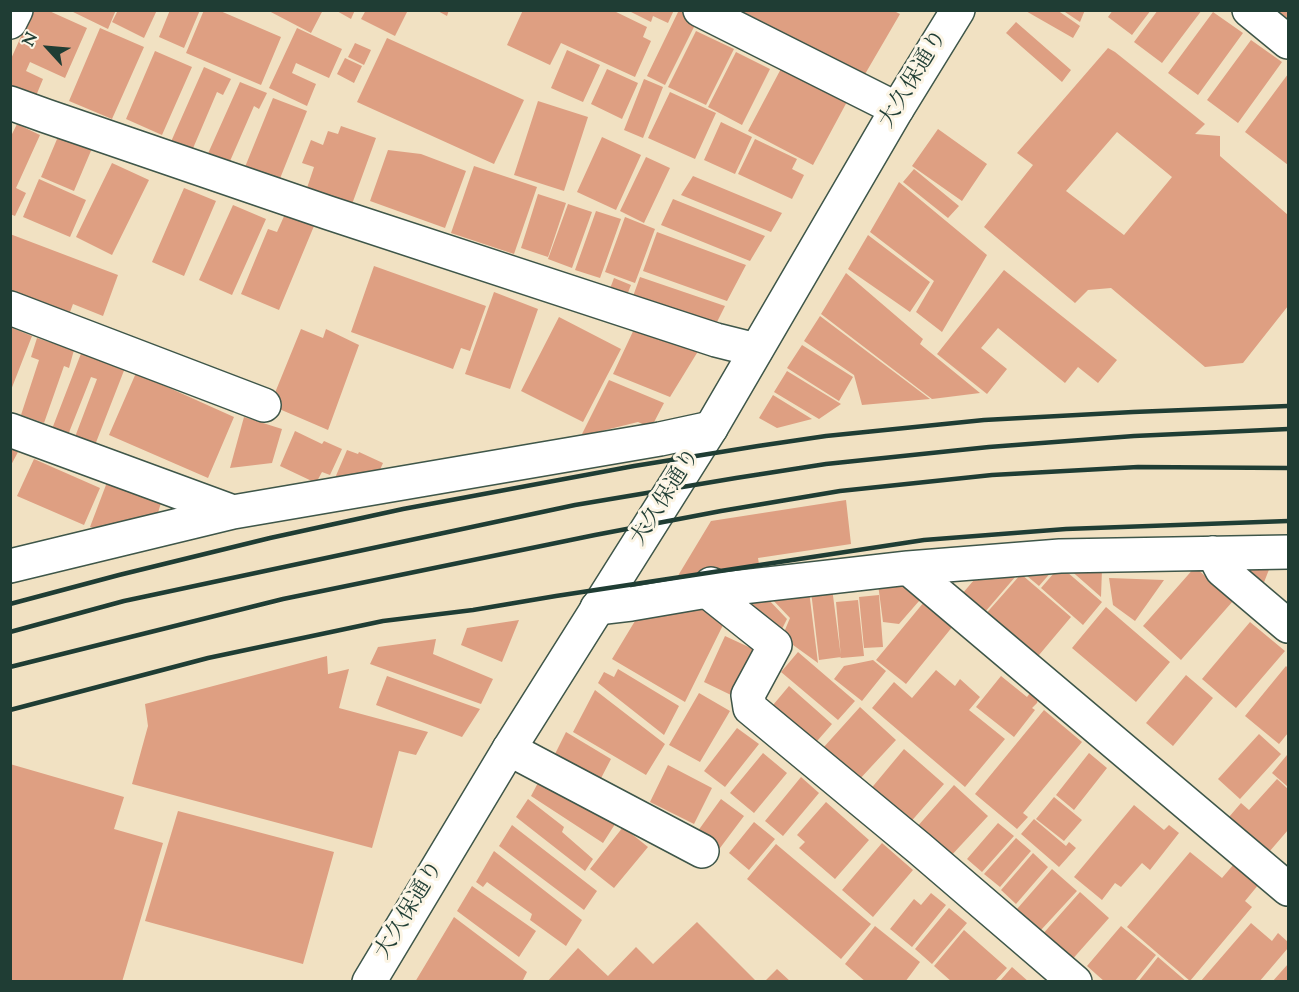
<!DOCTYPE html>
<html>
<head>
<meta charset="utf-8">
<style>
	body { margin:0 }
	#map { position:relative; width:1299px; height:992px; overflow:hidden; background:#f1e1c2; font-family:"Sorts Mill Goudy",serif }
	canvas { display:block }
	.frame { position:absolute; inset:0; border:12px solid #1f3d34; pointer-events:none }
	.north { position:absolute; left:18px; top:18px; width:60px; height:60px; -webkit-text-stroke:4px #fcf5e5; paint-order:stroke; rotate:296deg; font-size:16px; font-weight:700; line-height:24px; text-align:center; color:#1f3d34 }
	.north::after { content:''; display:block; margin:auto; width:21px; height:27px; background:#1f3d34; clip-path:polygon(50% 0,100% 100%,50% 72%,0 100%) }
</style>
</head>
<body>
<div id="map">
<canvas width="1299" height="992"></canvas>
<div class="frame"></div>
<div class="north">N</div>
</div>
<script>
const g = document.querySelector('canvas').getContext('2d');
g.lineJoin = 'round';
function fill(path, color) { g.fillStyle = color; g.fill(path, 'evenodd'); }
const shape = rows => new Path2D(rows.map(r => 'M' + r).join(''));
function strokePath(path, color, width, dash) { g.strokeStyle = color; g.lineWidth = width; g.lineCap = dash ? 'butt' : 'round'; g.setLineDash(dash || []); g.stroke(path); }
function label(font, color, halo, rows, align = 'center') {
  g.font = font + ' "Sorts Mill Goudy","Noto Serif JP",serif'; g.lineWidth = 6; g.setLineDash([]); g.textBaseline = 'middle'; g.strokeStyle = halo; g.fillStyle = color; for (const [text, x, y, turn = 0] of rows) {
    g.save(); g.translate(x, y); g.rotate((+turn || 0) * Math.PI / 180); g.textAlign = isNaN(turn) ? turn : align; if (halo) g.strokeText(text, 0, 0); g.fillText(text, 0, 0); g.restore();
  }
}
fill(shape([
	[33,10,47,10,87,28,65,78,30,62,26,71,43,79,33,103,10,93,10,61],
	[69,10,116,10,108,29],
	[118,10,157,10,144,38,112,22],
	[170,10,200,10,184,48,159,37],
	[204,10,218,10,281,37,261,85,186,53],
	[267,10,323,10,311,33],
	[335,10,355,10,351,19],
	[366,10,408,10,395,36,361,19],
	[436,10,449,10,447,16],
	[523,10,612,10,647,27,643,37,651,41,635,77,561,43,550,65,507,45],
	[627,10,674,10,668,23,653,16,651,22],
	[679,10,698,19,665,85,647,76],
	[737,10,892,10,900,14,861,81],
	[1024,10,1057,10,1080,26,1073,38],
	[1062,10,1085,10,1080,22],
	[1113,10,1151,10,1132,35,1108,17],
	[1158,10,1202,10,1162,63,1134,42],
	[1277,10,1288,10,1288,27,1274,16],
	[1213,12,1243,33,1198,95,1168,73],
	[1016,22,1071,70,1062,82,1006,33],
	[100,28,144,47,112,119,69,101],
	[297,28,342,49,329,78,296,63,292,73,316,84,307,106,269,88],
	[696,31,734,49,706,105,668,87],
	[387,38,524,100,494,164,357,102],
	[1251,40,1282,62,1238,123,1207,100],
	[355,43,371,50,364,65,348,57],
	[1108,48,1115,52,1205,124,1195,134,1220,136,1220,156,1288,215,1288,306,1243,363,1205,367,1111,288,1088,290,1075,303,984,227,1033,165,1017,153],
	[1117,132,1172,177,1124,235,1066,191],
	[567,50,600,65,583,102,551,88],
	[155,51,192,67,162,135,126,119],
	[736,52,770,69,742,125,708,107],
	[345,58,362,66,354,83,337,74],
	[784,63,849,98,813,165,748,131],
	[204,67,231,79,223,95,217,92,191,153,170,144],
	[607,69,638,83,622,119,591,104],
	[1288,74,1288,165,1245,132],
	[644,79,663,87,643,138,624,130],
	[240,82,267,93,259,109,254,106,227,168,206,158],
	[670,92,716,113,695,159,648,138],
	[273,98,307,111,279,181,245,167],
	[538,101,588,117,564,191,514,175],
	[721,122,752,137,735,174,704,160],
	[17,124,40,135,16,188,26,193,15,216,10,214,10,138],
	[341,126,376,138,351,207,306,191,314,167,302,163,311,140,323,145,328,131,338,134],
	[938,129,987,164,962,201,912,166],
	[60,132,93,146,74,191,41,177],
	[602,137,641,155,616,210,577,192],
	[755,139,797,159,792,169,804,175,792,199,738,174],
	[388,150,421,154,466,171,445,228,370,201],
	[646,157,670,168,644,223,620,211],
	[112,163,149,180,112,255,76,237],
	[474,166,537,187,514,254,451,233],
	[914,169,959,206,948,218,903,182],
	[693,176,782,213,771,232,681,195],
	[39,179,86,200,70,237,23,217],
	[899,182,987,255,942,332,916,312,934,281,870,232],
	[184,188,216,201,184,276,152,262],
	[538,194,566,203,548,257,521,248],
	[673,199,765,236,750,261,661,225],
	[568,204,592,212,572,268,548,259],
	[233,205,266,219,232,295,199,280],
	[596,211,621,219,600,278,575,270],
	[285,214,314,226,279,310,241,294,268,229,277,232],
	[625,217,655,229,635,283,605,272],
	[657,232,746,265,727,301,643,271],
	[10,234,118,275,103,316,73,304,67,320,10,299],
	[868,235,930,282,910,312,848,269],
	[374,266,486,306,470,351,461,348,453,369,351,332],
	[1004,270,1117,360,1098,383,1078,367,1065,383,998,328,981,348,1007,369,987,394,937,354],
	[846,273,923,339,920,344,980,393,932,399,821,314],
	[640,277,725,306,714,328,632,299],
	[614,278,631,285,625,300,608,294],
	[494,292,538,309,510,389,465,374],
	[820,316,930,399,862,405,854,375,804,341],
	[559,317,621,349,583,422,521,391],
	[636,325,700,348,670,397,613,374],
	[10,327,32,336,11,390,10,390],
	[301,329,323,338,326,329,359,345,328,430,270,405],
	[37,338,74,350,69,368,64,366,44,423,21,415,39,360,31,357],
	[802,345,853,377,839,401,787,368],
	[82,351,125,368,95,445,75,437,97,379,91,377,68,435,52,429],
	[787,371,841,404,819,419,774,392],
	[136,373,234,417,208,478,109,435],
	[609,380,664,403,651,428,638,422,581,436],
	[773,395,812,419,777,428,759,418],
	[244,417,282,429,272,463,230,468],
	[295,431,322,444,324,441,342,449,330,475,322,472,316,483,280,466],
	[10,448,18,452,10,467],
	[347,450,358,454,359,452,383,463,379,472,335,478],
	[34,459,100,488,84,525,17,496],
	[109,477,164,493,157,516,101,530,90,527],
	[846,500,851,544,758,558,761,577,670,589,711,521],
	[1245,564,1270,567,1261,590,1240,576],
	[1060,566,1102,602,1083,625,1041,588],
	[1195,567,1233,601,1181,660,1143,626],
	[1068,568,1102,569,1101,597],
	[1053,570,1039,586,1021,571],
	[979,574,1016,576,979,619,957,600],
	[1021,574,1071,617,1034,661,983,617],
	[1109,578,1164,580,1135,621,1113,605],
	[907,579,926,593,899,624,883,622,878,584],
	[832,588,841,657,819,660,811,591],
	[809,591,818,663,782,637,790,618,771,598],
	[879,595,883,647,864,648,859,597],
	[766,597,787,619,779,635,744,600],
	[858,600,864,656,841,658,836,602],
	[924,602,953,626,906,684,876,660],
	[706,606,725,621,685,702,612,659,635,621],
	[1106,607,1170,662,1136,702,1072,648],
	[519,620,502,662,461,645,467,628],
	[1250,622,1285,651,1236,708,1202,679],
	[725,636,753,649,731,695,704,682],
	[436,639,433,654,493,679,481,704,370,664,378,647],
	[798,652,855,701,838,720,781,672],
	[327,656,328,674,349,669,339,708,428,732,416,755,399,751,372,848,132,784,148,726,145,704],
	[873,660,886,671,862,701,834,679,844,666],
	[1286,666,1288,668,1288,733,1279,744,1245,716],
	[618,669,679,706,664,735,598,683,604,672,614,677],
	[936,670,955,686,960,679,980,697,969,710,1005,739,965,787,872,708,894,682,912,698],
	[1186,675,1213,698,1173,746,1146,723],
	[387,676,480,709,462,737,376,705],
	[1001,676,1027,697,1030,693,1038,699,1037,703,1032,708,1035,710,1014,737,976,707],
	[789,686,832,724,811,748,768,711],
	[595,690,665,744,646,775,573,732],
	[699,693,730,711,700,762,669,745],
	[860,707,896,740,858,781,823,748],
	[1044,710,1082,742,1023,813,1028,817,1017,829,975,794],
	[737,728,759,744,725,787,704,771],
	[566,732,611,759,598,784,552,760],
	[1259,734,1281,754,1240,799,1218,779],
	[904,749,944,784,908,825,869,791],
	[763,753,787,773,754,813,730,793],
	[1089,753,1107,768,1074,810,1056,795],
	[1287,755,1288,756,1288,787,1272,773],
	[10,764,124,797,114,829,163,843,122,982,10,982],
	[668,765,712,788,694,824,650,802],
	[801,777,819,793,783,836,765,821],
	[540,779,617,821,603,843,531,796],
	[1277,779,1288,789,1288,830,1263,859,1223,824,1241,803,1249,810],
	[954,785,988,816,949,858,916,828],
	[1054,797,1082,820,1064,841,1036,819],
	[528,799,564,827,562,832,593,859,585,871,516,817],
	[721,799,744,816,717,852,695,835],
	[826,802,869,840,835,879,799,848,805,842,797,835],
	[1134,805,1164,830,1169,825,1179,833,1150,870,1142,863,1121,887,1115,883,1102,900,1074,877],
	[178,811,334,852,303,964,145,921],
	[1034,819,1066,846,1069,842,1076,848,1059,867,1021,834],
	[754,822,775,839,749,870,729,853],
	[998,823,1014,836,982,872,967,859],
	[512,825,597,891,584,910,499,846],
	[623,827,648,847,614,888,590,869],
	[1016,838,1031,851,1000,887,984,874],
	[882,843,913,870,873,917,842,890],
	[776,844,871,924,841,959,747,879],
	[494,851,582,920,566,946,530,920,532,914,487,882,483,887,476,882],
	[1190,852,1222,878,1234,864,1259,884,1245,901,1252,907,1190,981,1127,927],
	[1033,853,1048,867,1016,904,1001,890],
	[1052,869,1077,891,1041,930,1017,909],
	[472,886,536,931,519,957,457,911],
	[1080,892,1109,918,1070,962,1041,936],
	[931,893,946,905,912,947,890,929,914,899,921,905],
	[949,908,967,923,932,964,915,949],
	[454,917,527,972,522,982,415,982],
	[697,922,757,982,547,982,578,948,608,976,636,947,653,964],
	[1251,923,1272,941,1278,933,1288,942,1288,948,1259,982,1200,982],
	[875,926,920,962,905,982,866,982,845,964],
	[1121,926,1156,955,1134,982,1105,982,1087,966],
	[964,930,1007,968,994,982,952,982,934,966],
	[1158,957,1187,982,1138,982],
	[1288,964,1288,982,1272,982],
	[1012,967,1029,982,999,982],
	[777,969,791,982,764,982]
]), '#de9f82');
const minor = shape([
	[700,10,897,109],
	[1249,10,1288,42],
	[10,22,16,10],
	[10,103,46,116,329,213,716,340,756,350],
	[10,308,264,405],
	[10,430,233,512],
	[1213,553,1222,570,1288,626],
	[10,566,233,512,660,439,711,428],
	[908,568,1288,889],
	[711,584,707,591,775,645,748,695,750,708,919,848,1075,982],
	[597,608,631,604,707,591,908,568,1060,556,1288,552],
	[509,749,702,851]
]);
const major = shape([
	[369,982,509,749,711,428,897,109,958,10]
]);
strokePath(minor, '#3e5649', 36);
strokePath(major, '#3e5649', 36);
strokePath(minor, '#fff', 33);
strokePath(major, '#fff', 33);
strokePath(shape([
	[10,604,119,575,270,538,403,509,634,466,758,446,826,436,984,420,1133,412,1288,406],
	[10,632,124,601,575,505,736,478,826,464,989,447,1134,436,1288,429],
	[10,667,283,599,595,535,721,511,840,491,992,475,1138,467,1288,468],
	[10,710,208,658,383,621,473,610,556,596,924,540,1066,529,1288,521]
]), '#1f3d34', 4.5);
label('22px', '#1f3d34', '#fcf5e5', [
	["大久保通り",915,80,-59],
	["大久保通り",667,498,-58],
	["大久保通り",411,911,-59]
]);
</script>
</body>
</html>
